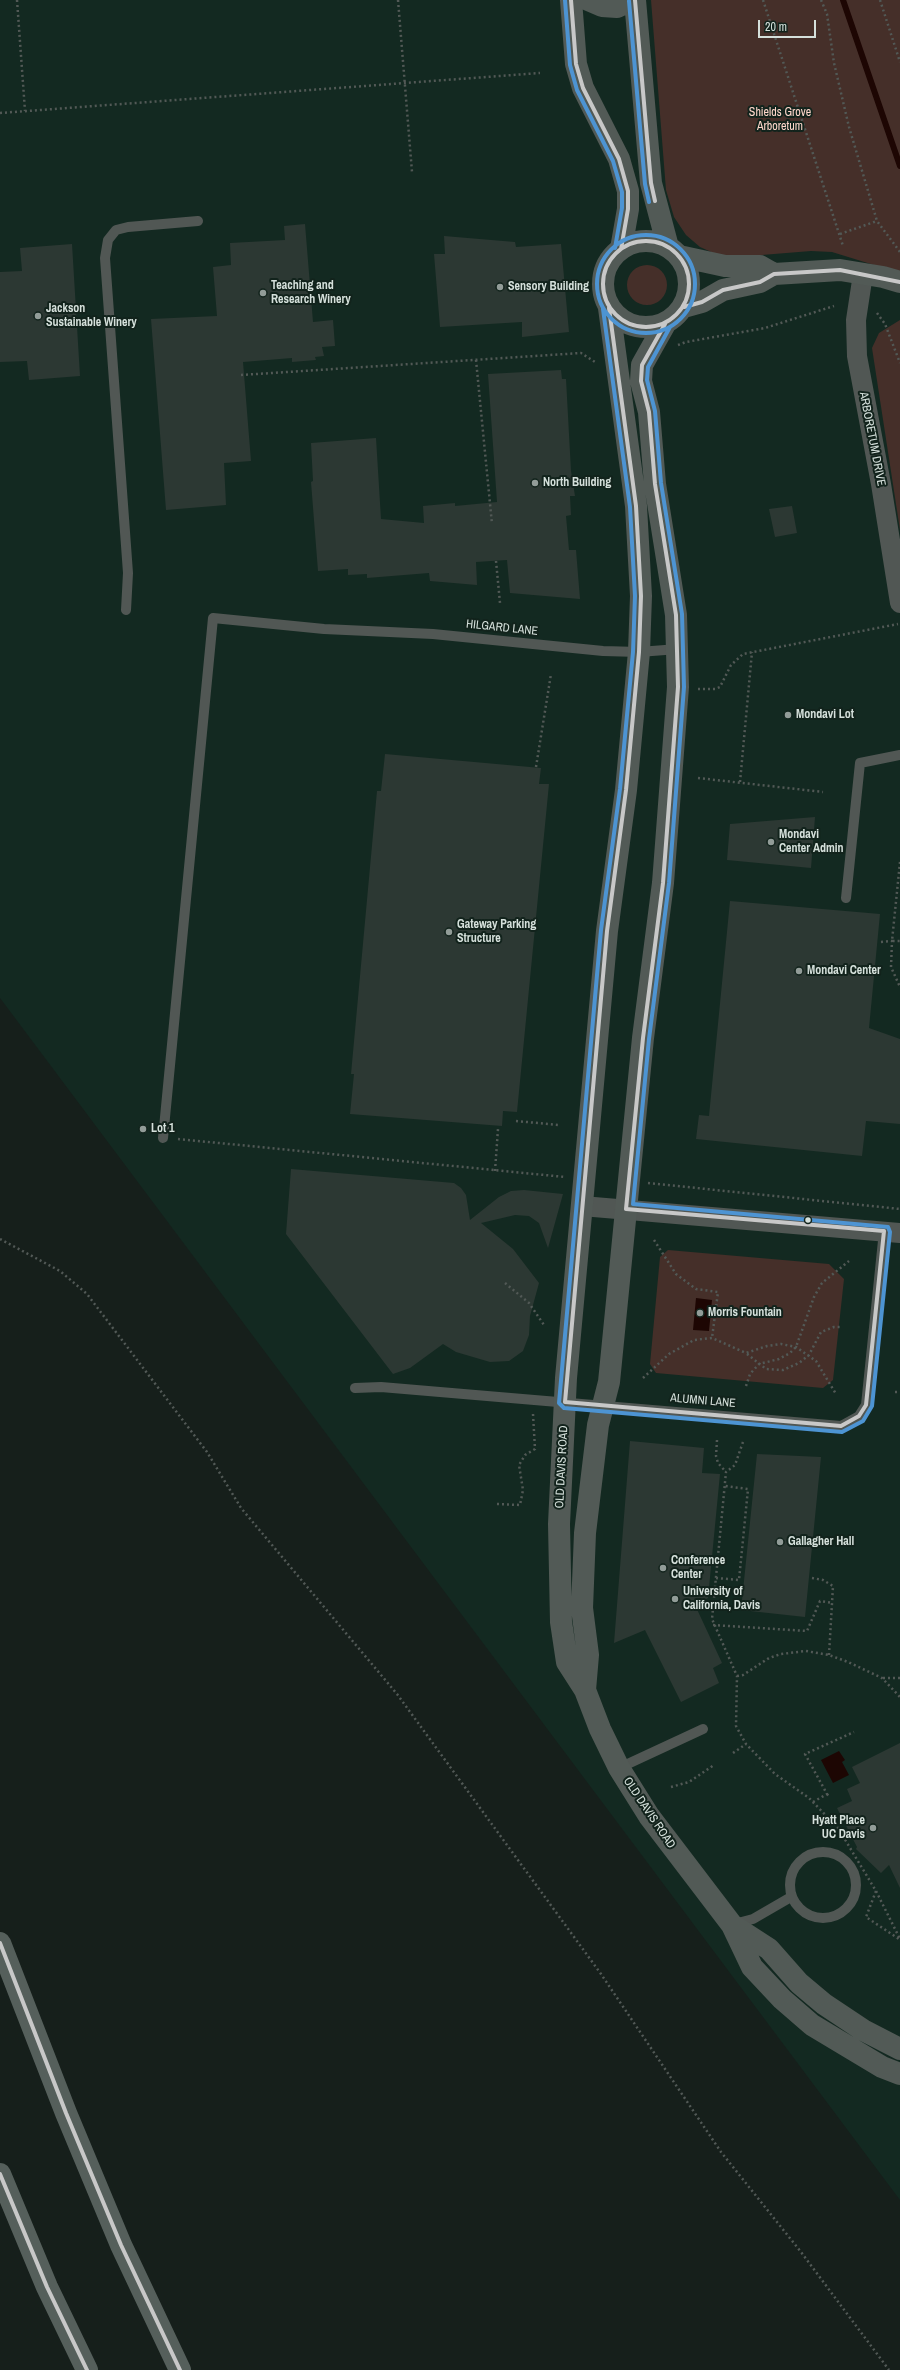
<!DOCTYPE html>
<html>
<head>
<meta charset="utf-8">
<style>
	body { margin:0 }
	#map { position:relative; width:900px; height:2370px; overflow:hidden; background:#161f1b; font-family:"Archivo Narrow",sans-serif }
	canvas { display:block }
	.scale { position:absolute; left:758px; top:20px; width:58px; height:18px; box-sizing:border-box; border:2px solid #d5e0db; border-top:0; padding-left:5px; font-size:12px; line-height:14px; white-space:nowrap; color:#d5e0db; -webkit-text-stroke:3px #12231c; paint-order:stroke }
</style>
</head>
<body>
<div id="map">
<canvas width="900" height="2370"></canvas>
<div class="scale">20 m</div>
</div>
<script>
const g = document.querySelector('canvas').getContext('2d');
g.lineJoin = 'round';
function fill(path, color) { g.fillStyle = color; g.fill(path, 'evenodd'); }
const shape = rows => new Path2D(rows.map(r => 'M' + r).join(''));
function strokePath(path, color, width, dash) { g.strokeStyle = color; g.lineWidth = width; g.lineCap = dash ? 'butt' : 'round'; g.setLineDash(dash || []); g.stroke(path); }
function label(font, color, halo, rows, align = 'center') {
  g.font = font + ' "Archivo Narrow",sans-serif'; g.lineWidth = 4; g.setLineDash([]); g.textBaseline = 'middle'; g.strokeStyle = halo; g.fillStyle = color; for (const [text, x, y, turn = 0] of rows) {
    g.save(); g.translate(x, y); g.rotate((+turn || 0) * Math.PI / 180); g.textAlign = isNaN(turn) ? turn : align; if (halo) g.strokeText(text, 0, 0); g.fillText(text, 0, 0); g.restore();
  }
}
fill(shape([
	[0,0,900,0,900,2200,0,998]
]), '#132921');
fill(shape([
	[651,0,900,0,900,273,832,252,811,251,737,257,718,255,700,247,686,235,674,217,666,190],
	'627 285a20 20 0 1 1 40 0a20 20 0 1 1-40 0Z',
	[900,320,900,530,872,348,879,333],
	[668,1250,829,1264,844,1279,833,1380,823,1388,656,1373,650,1364,660,1257]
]), '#452f29');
fill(shape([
	[696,1298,712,1300,709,1331,693,1330],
	[839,1751,845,1760,842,1762,849,1775,833,1783,821,1760]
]), '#1d0603');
strokePath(shape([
	[843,0,900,166]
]), '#1d0603', 6);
fill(shape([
	[305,224,313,322,333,320,335,346,322,347,324,356,315,357,316,360,292,362,292,358,243,362,251,461,224,463,226,505,166,510,151,319,217,316,213,267,231,265,230,243,285,240,284,226],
	[444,236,515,242,516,247,561,244,569,332,522,337,522,322,440,327,434,254,445,254],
	[72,244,80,376,29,380,27,361,0,362,0,272,22,271,20,248],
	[561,370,562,379,566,379,571,471,575,496,570,496,571,515,566,516,569,550,576,550,580,599,510,593,507,560,476,562,477,585,430,581,429,573,367,578,367,574,348,575,348,569,318,571,311,482,313,481,311,443,376,438,381,519,424,523,423,506,455,503,455,506,497,502,488,374],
	[792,506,797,533,775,537,769,509],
	[385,754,541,768,539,784,549,784,517,1112,503,1111,502,1126,350,1114,354,1074,351,1074,377,791,381,791],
	[815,817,811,868,727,860,730,824],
	[730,901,880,914,869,1028,900,1039,900,1124,866,1121,862,1156,696,1139,699,1115,709,1116],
	[291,1169,454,1183,461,1188,466,1195,470,1220,499,1197,511,1191,524,1190,563,1194,548,1248,539,1223,529,1216,515,1215,481,1223,513,1249,539,1283,530,1316,529,1335,523,1351,509,1361,490,1362,456,1352,443,1344,410,1368,393,1374,286,1234],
	[630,1441,704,1448,702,1473,720,1474,708,1598,695,1605,722,1663,713,1668,719,1683,681,1702,645,1630,614,1643],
	[757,1454,821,1457,805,1617,741,1610],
	[900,1743,900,1888,889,1865,881,1873,856,1849,857,1847,837,1808,852,1801,847,1789,860,1783,852,1767]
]), '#2c3833');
strokePath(shape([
	[17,0,25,111],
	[398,0,412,172],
	[763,0,843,246],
	[821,0,827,14,834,63,849,127,877,221,900,252],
	[880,0,900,62],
	[0,113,540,73],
	[840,234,877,221],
	[877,313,885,324,900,363],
	[678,345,686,342,765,328,834,306],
	[476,360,492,524],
	[241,375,581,353,595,362],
	[496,561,500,603],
	[698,689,715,689,720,687,731,665,743,654,898,624],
	[536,767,551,674],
	[698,778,823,792],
	[740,782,752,652],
	[900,862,892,941,900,941],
	[881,942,892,941,891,967,900,987],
	[516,1121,559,1125],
	[178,1139,565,1177],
	[495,1171,498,1129],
	[648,1183,900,1209],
	[0,1239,60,1271,87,1294,207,1452,241,1508,397,1694,601,1974,721,2152,801,2252,889,2370],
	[654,1240,676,1274,696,1289,718,1292,712,1338],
	[505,1283,529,1303,544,1325],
	[747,1354,766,1369,783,1370,799,1363,809,1355,821,1332,834,1327,842,1327],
	[643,1378,669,1354,694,1340,712,1338,746,1353,767,1346,781,1344,796,1347,816,1361,836,1394],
	[746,1386,750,1374,759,1364,779,1359,790,1353,796,1347,814,1297,822,1283,849,1261],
	[895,1392,900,1392],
	[717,1440,716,1456,718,1463,726,1472],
	[743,1442,735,1465,726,1472,712,1619,737,1676,736,1726,746,1744,775,1774,809,1798,838,1828,876,1891,900,1939],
	[497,1504,520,1505,523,1490,519,1465,525,1455,535,1449,533,1414],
	[716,1578,739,1580,748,1489,725,1486],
	[812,1578,823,1580,833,1586,829,1655],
	[713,1625,807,1631,820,1601,833,1603],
	[737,1676,743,1675,769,1658,781,1654,806,1651,829,1655,848,1662,882,1678,900,1697],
	[883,1678,900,1678],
	[733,1753,746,1744],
	[671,1787,689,1782,714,1765],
	[827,1794,830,1798],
	[813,1802,827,1794,805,1754,854,1732],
	[876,1891,866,1917,899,1939]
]), '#525956', 2.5, [2, 3]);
strokePath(shape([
	[126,610,128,573,105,258,108,240,116,230,128,227,198,221],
	[846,898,860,763,900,755],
	[163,1138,213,618,324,629,433,634,603,651,639,652,678,649],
	[355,1388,381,1387,841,1426,859,1416,866,1405,884,1231],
	[619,1768,703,1729],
	'790 1885a33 33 0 1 1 66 0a33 33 0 1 1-66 0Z',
	[734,1924,753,1919,791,1897]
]), '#515754', 10);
strokePath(shape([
	[863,274,856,320,857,356,881,484,900,603],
	[582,1206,900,1233]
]), '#515754', 20);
strokePath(shape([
	[571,0,576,64,583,88,619,159,628,191,628,209,621,249],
	[588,0,602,6,617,7,632,0],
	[635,0,651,183,668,247],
	'603 284a43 43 0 1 1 86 0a43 43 0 1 1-86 0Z',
	[679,256,725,266,760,266,774,274],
	[684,307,702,302,723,290,760,282,774,274,840,270,883,277,900,282],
	[609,308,636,506,641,596,639,652,626,790,607,931,566,1378,559,1524,561,1622,567,1662,585,1690,600,1729,619,1768,649,1816,732,1925,752,1967,782,1999,812,2025,882,2067,900,2074],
	[585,1690,588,1655,582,1608,585,1533,598,1425,609,1382,643,1038,663,883,678,687,676,615,655,484,649,412,641,381,642,365,665,324],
	[732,1925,769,1949,799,1983,824,2004,863,2030,900,2049]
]), '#525a56', 22);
strokePath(shape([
	[0,1943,66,2113,121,2245,180,2370],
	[0,2174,47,2287,87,2370]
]), '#555f5b', 22);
strokePath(shape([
	[571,0,576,64,583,88,619,159,628,191,628,209,621,249],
	[635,0,651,183,655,201],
	'603 284a43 43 0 1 1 86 0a43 43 0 1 1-86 0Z',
	[684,307,702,302,723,290,760,282,774,274,840,270,900,282],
	[609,308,636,506,641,596,639,652,626,790,607,931,565,1402,841,1426,859,1416,866,1405,884,1231,626,1209,643,1038,663,883,678,687,676,615,655,484,649,412,641,381,642,365,665,324],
	[0,1943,66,2113,121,2245,180,2370],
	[0,2174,47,2287,87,2370]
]), '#c8c8c8', 4);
strokePath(shape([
	[565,0,570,65,577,90,613,161,622,192,622,208,615,248],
	[629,1,645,184,649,202],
	'597 284a49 49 0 1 1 98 0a49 49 0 1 1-98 0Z',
	[603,309,630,507,635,596,633,652,620,789,601,930,559,1403,564,1408,842,1432,863,1421,872,1406,890,1232,888,1227,633,1204,649,1039,669,883,684,687,682,614,661,483,655,411,647,380,648,367,670,327]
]), '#4d94d3', 4);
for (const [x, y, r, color] of [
	[500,287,4,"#929c98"],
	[263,293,4,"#929c98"],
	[38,316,4,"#929c98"],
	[535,483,4,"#929c98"],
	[788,715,4,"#929c98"],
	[771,842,4,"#929c98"],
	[449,932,4,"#929c98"],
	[799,971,4,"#929c98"],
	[143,1129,4,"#929c98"],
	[808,1220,3.5,"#d5e0db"],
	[700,1313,4,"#929c98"],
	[780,1542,4,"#929c98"],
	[663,1568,4,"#929c98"],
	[675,1599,4,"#929c98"],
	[873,1828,4,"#929c98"]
]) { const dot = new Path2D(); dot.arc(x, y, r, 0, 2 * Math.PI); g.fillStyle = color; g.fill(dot); strokePath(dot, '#12231c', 1.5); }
label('12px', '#ffd7cb', '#12231c', [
	["Shields Grove",780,113],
	["Arboretum",780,127]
]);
label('bold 12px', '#d5e0db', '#12231c', [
	["Teaching and",271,286],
	["Research Winery",271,300],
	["Sensory Building",508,287],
	["Jackson",46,309],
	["Sustainable Winery",46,323],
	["North Building",543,483],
	["Mondavi Lot",796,715],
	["Mondavi",779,835],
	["Center Admin",779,849],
	["Gateway Parking",457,925],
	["Structure",457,939],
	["Mondavi Center",807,971],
	["Lot 1",151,1129],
	["Morris Fountain",708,1313],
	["Gallagher Hall",788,1542],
	["Conference",671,1561],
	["Center",671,1575],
	["University of",683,1592],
	["California, Davis",683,1606],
	["Hyatt Place",865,1821,"right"],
	["UC Davis",865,1835,"right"]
], 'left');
label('12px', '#d5e0db', '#12231c', [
	["ARBORETUM DRIVE",872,439,79],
	["HILGARD LANE",502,628,6],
	["ALUMNI LANE",703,1401,5],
	["OLD DAVIS ROAD",562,1467,-87],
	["OLD DAVIS ROAD",649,1813,56]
]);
</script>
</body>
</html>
